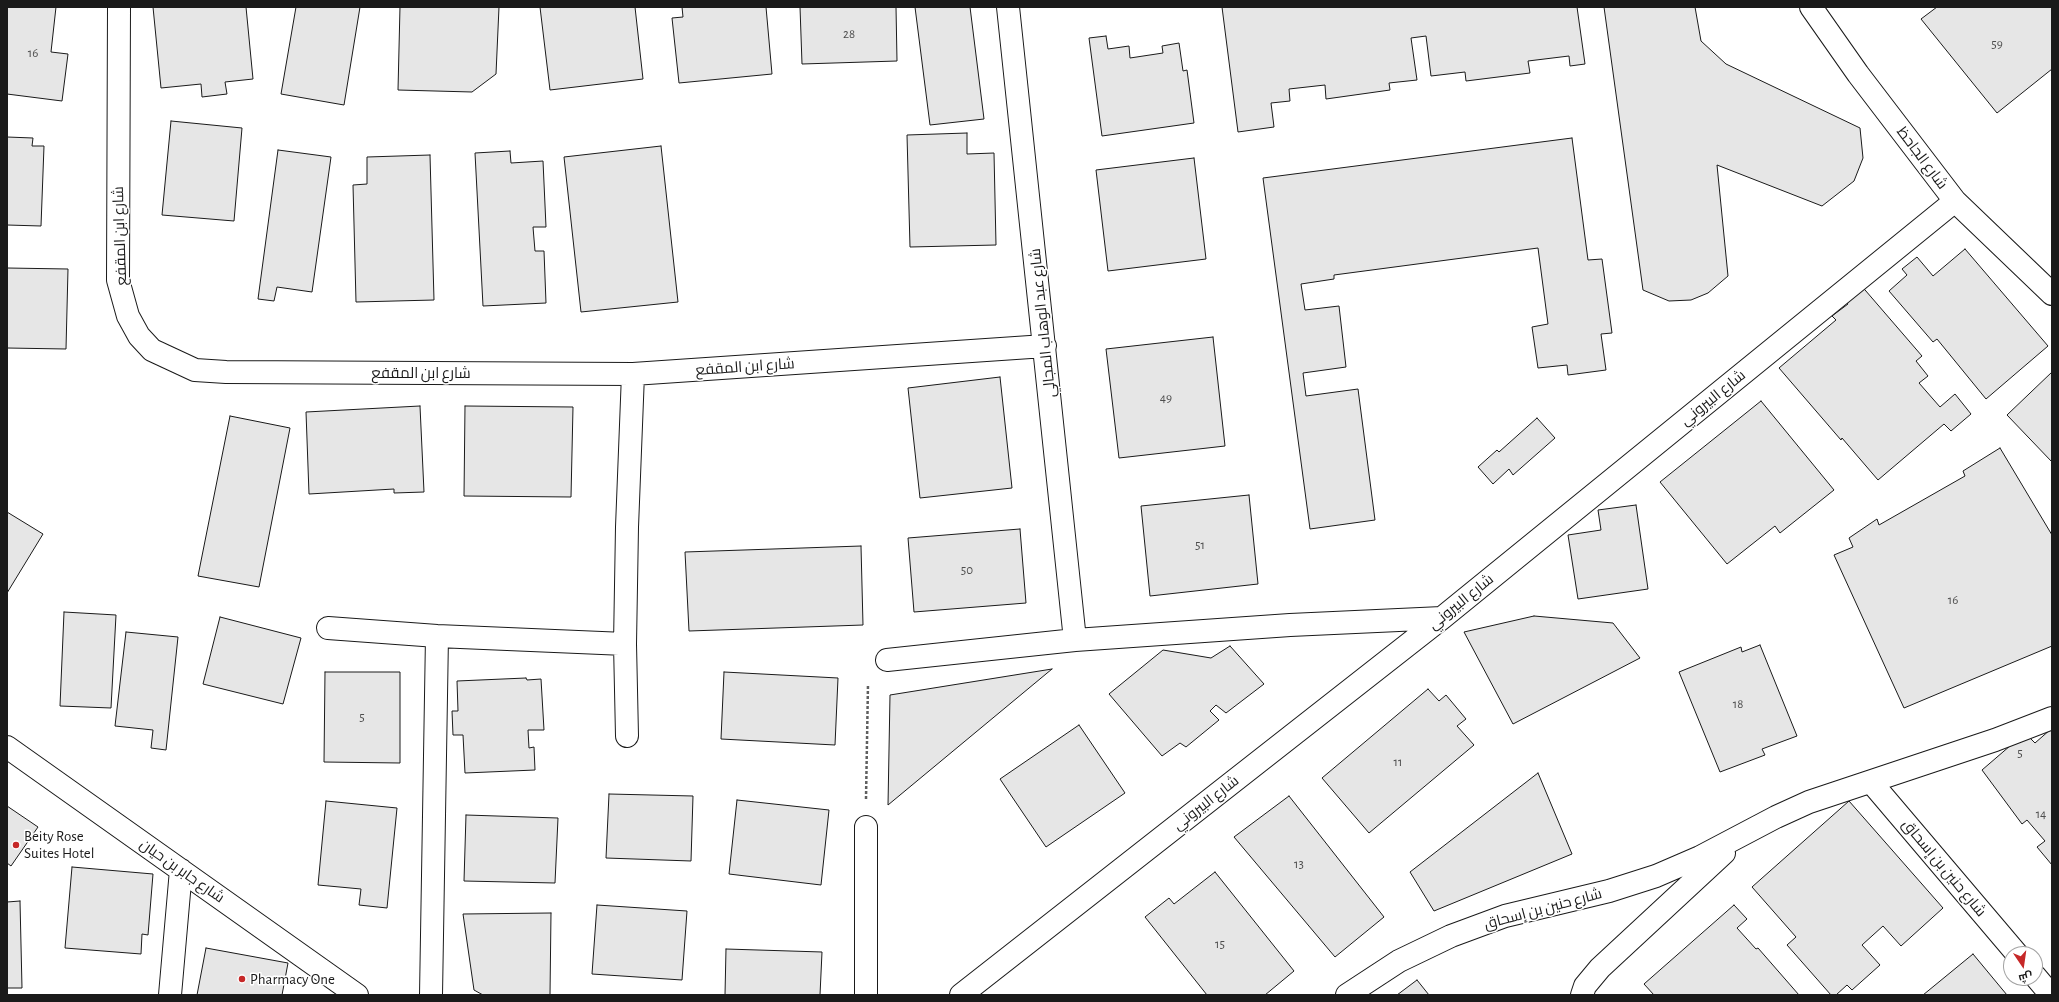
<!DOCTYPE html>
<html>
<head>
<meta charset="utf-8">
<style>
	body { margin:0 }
	#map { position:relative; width:2059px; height:1002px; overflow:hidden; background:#fff; font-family:"Alegreya Sans",Cairo,sans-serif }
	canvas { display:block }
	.frame { position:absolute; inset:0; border:8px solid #1a1a1a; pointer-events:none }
	.north { position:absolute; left:2003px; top:946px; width:40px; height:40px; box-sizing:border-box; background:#fff; border:1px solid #a3a3a3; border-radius:50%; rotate:167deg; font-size:11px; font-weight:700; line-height:16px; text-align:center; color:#1a1a1a }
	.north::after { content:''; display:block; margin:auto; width:14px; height:18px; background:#c62828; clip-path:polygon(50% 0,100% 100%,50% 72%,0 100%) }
</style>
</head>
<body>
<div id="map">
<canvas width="2059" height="1002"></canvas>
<div class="frame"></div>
<div class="north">ش</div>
</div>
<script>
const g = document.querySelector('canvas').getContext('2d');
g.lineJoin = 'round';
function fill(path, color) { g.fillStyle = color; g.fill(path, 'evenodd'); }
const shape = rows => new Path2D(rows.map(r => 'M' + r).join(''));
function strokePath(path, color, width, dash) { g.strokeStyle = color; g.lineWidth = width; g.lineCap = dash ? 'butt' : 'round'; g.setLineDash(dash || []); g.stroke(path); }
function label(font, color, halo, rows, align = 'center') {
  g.font = font + ' "Alegreya Sans",Cairo,sans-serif'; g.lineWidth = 3; g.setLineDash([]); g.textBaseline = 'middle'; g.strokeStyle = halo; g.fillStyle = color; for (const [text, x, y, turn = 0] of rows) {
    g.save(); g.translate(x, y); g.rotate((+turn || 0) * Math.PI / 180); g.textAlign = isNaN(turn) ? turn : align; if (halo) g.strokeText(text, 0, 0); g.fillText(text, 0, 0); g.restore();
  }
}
const building = shape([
	[7,7,56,7,51,52,68,54,62,101,7,94,7,7],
	[153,7,246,7,253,79,225,82,227,94,202,97,201,84,161,88,153,7],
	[296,7,360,7,344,105,281,94,296,7],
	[400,7,499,7,496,74,472,92,398,90,400,7],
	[540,7,635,7,643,79,550,90,540,7],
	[682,7,766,7,772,74,679,83,672,18,683,17,682,7],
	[800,7,896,7,897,61,802,64,800,7],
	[915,7,970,7,984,119,930,125,915,7],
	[1222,7,1577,7,1585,64,1570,66,1569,56,1528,61,1530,73,1466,81,1465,72,1431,76,1426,36,1411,38,1417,80,1389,83,1390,90,1326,99,1325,85,1289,89,1290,101,1271,103,1274,127,1238,132,1222,7],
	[1604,7,1695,7,1701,41,1726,64,1860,128,1863,158,1854,181,1822,206,1717,165,1728,276,1708,293,1691,300,1669,301,1643,290,1604,7],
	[1937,7,2052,7,2052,69,1997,113,1921,19,1937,7],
	[1106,36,1108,49,1129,46,1130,58,1163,53,1162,46,1179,43,1183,71,1187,70,1194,123,1102,136,1089,38,1106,36],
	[171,121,242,128,234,221,162,215,171,121],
	[967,133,967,154,994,153,996,245,910,247,907,135,967,133],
	[7,137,33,138,32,146,44,146,41,226,7,225,7,137],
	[1572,138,1588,260,1602,259,1612,333,1601,334,1606,370,1568,375,1567,365,1538,368,1532,327,1548,324,1538,248,1334,275,1334,279,1301,284,1305,310,1339,306,1346,367,1303,373,1306,396,1358,389,1375,520,1310,529,1263,178,1572,138],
	[661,146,678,302,581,312,564,157,661,146],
	[278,150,331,157,312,292,277,287,274,301,258,299,278,150],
	[510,151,511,163,543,161,546,227,533,227,535,251,544,251,546,303,483,306,475,153,510,151],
	[430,155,434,300,356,302,353,185,367,184,367,157,430,155],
	[1194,158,1206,259,1108,271,1096,170,1194,158],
	[1965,249,2048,346,1986,399,1937,339,1933,342,1889,291,1907,275,1902,269,1917,257,1933,276,1965,249],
	[7,268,68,269,66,349,7,348,7,268],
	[1859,283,1922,356,1916,361,1928,376,1919,383,1940,407,1955,394,1971,414,1951,431,1944,424,1878,480,1842,438,1841,440,1779,368,1836,320,1832,316,1848,304,1842,297,1859,283],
	[1213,337,1225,446,1119,458,1106,349,1213,337],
	[2052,372,2052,462,2007,415,2052,372],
	[1000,377,1012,488,920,498,908,388,1000,377],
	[1761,401,1834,490,1780,533,1775,526,1727,564,1660,482,1761,401],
	[420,406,424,492,394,493,394,489,309,494,306,412,420,406],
	[465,406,573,407,571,497,464,496,465,406],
	[230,416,290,428,259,587,198,576,230,416],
	[1537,418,1555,438,1513,475,1509,469,1493,484,1478,467,1497,450,1499,452,1537,418],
	[2000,448,2052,535,2052,646,1904,708,1834,555,1853,547,1849,538,1877,519,1879,525,1965,476,1963,471,2000,448],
	[1249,495,1258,584,1150,596,1141,506,1249,495],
	[1636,505,1648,589,1578,599,1568,535,1601,530,1598,510,1636,505],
	[7,512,43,534,7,593,7,512],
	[1020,529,1026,603,914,612,908,538,1020,529],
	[861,546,863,625,689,631,685,552,861,546],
	[64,612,116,615,111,708,60,706,64,612],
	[1534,616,1613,623,1640,658,1513,724,1464,632,1534,616],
	[220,617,301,638,283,704,203,684,220,617],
	[126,632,178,637,166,750,151,748,153,730,115,726,126,632],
	[1760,645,1797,736,1762,749,1765,755,1720,772,1679,672,1741,647,1742,652,1760,645],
	[1230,646,1264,684,1226,713,1216,705,1210,711,1219,720,1186,747,1180,743,1162,756,1109,694,1163,650,1211,658,1230,646],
	[1052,669,888,805,890,695,1052,669],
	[325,672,400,672,400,763,324,762,325,672],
	[724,672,838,678,835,745,721,739,724,672],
	[526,678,527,680,541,679,544,730,528,730,529,748,534,747,535,770,465,773,463,735,453,735,452,711,458,711,457,681,526,678],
	[1428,689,1439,701,1446,695,1466,719,1457,726,1474,745,1369,833,1322,778,1428,689],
	[1079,725,1125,793,1046,847,1000,779,1079,725],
	[2051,729,2052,730,2052,865,2037,847,2045,841,2027,820,2022,824,1982,770,2025,733,2035,743,2051,729],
	[1538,773,1572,854,1434,911,1410,872,1538,773],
	[609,794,693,796,691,861,606,858,609,794],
	[1289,796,1384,917,1335,957,1234,837,1289,796],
	[737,800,829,810,821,885,729,874,737,800],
	[326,801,397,808,387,908,359,905,361,889,318,885,326,801],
	[1849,801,1943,908,1901,946,1883,926,1862,945,1880,965,1852,990,1847,985,1836,995,1831,995,1787,945,1796,937,1752,887,1849,801],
	[7,806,38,827,11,866,7,863,7,806],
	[466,815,558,818,555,883,464,881,466,815],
	[72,867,153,874,148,935,142,934,141,954,65,948,72,867],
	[1215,872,1294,971,1265,995,1207,995,1145,917,1169,898,1174,904,1215,872],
	[20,901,22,988,7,988,7,902,20,901],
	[597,905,687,911,682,980,592,974,597,905],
	[1734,905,1747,919,1737,928,1756,949,1758,948,1799,995,1654,995,1644,984,1734,905],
	[551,913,550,995,483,995,474,990,463,914,551,913],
	[206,948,288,963,282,995,197,995,206,948],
	[726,949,822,952,820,995,725,995,726,949],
	[1973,954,2007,995,1923,995,1973,954],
	[1417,980,1429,995,1397,995,1417,980]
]);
fill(building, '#e6e6e6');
strokePath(building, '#1a1a1a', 1);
const street = shape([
	[119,7,118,280,128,316,139,336,152,350,195,370,226,372,633,374,1045,346],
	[1008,7,1075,640],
	[1811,7,1858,74,1955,201,2052,294],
	[328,628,437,636,625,644],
	[887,660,1075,640,1290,625,1442,618],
	[627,736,625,644,627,527,633,374],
	[7,747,357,995],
	[1871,782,2017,954],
	[866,827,866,995],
	[2035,976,2051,995],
	[170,995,181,870],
	[431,995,437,636],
	[961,995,1442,618,1955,201],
	[1347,995,1399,961,1451,936,1505,916,1609,891,1656,876,1700,857,1776,817,1809,802,1995,740,2052,718],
	[1582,995,1585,986,1600,968,1724,853]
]);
strokePath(street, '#1a1a1a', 24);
strokePath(shape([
	[866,799,868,684]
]), '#5f5f5f', 2.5, [3, 2]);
strokePath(street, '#fff', 22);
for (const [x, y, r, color] of [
	[16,845,4,"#c62828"],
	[242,979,4,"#c62828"]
]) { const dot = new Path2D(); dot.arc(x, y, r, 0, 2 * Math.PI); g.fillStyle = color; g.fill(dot); strokePath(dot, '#fff', 1.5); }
label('13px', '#4d4d4d', null, [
	["28",849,34],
	["59",1997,44],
	["16",33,53],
	["49",1166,398],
	["51",1200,545],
	["50",967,570],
	["16",1953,600],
	["18",1738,704],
	["5",362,717],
	["5",2020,753],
	["11",1398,762],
	["14",2041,814],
	["13",1299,864],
	["15",1220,944]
]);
label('15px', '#1a1a1a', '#fff', [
	["شارع الجاحظ",1922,158,53],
	["شارع ابن المقفع",120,236,-92],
	["شارع عبد الوهاب المجالي",1043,323,-96],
	["شارع ابن المقفع",745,367,-4],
	["شارع ابن المقفع",421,373],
	["شارع البيروني",1713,398,-39],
	["شارع البيروني",1461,602,-39],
	["شارع البيروني",1206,803,-38],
	["شارع حنين بن إسحاق",1944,868,50],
	["شارع جابر بن حيان",182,871,35],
	["شارع حنين بن إسحاق",1543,909,-15]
]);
label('15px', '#1a1a1a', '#fff', [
	["Beity Rose",24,836],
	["Suites Hotel",24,853],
	["Pharmacy One",250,979]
], 'left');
</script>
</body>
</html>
